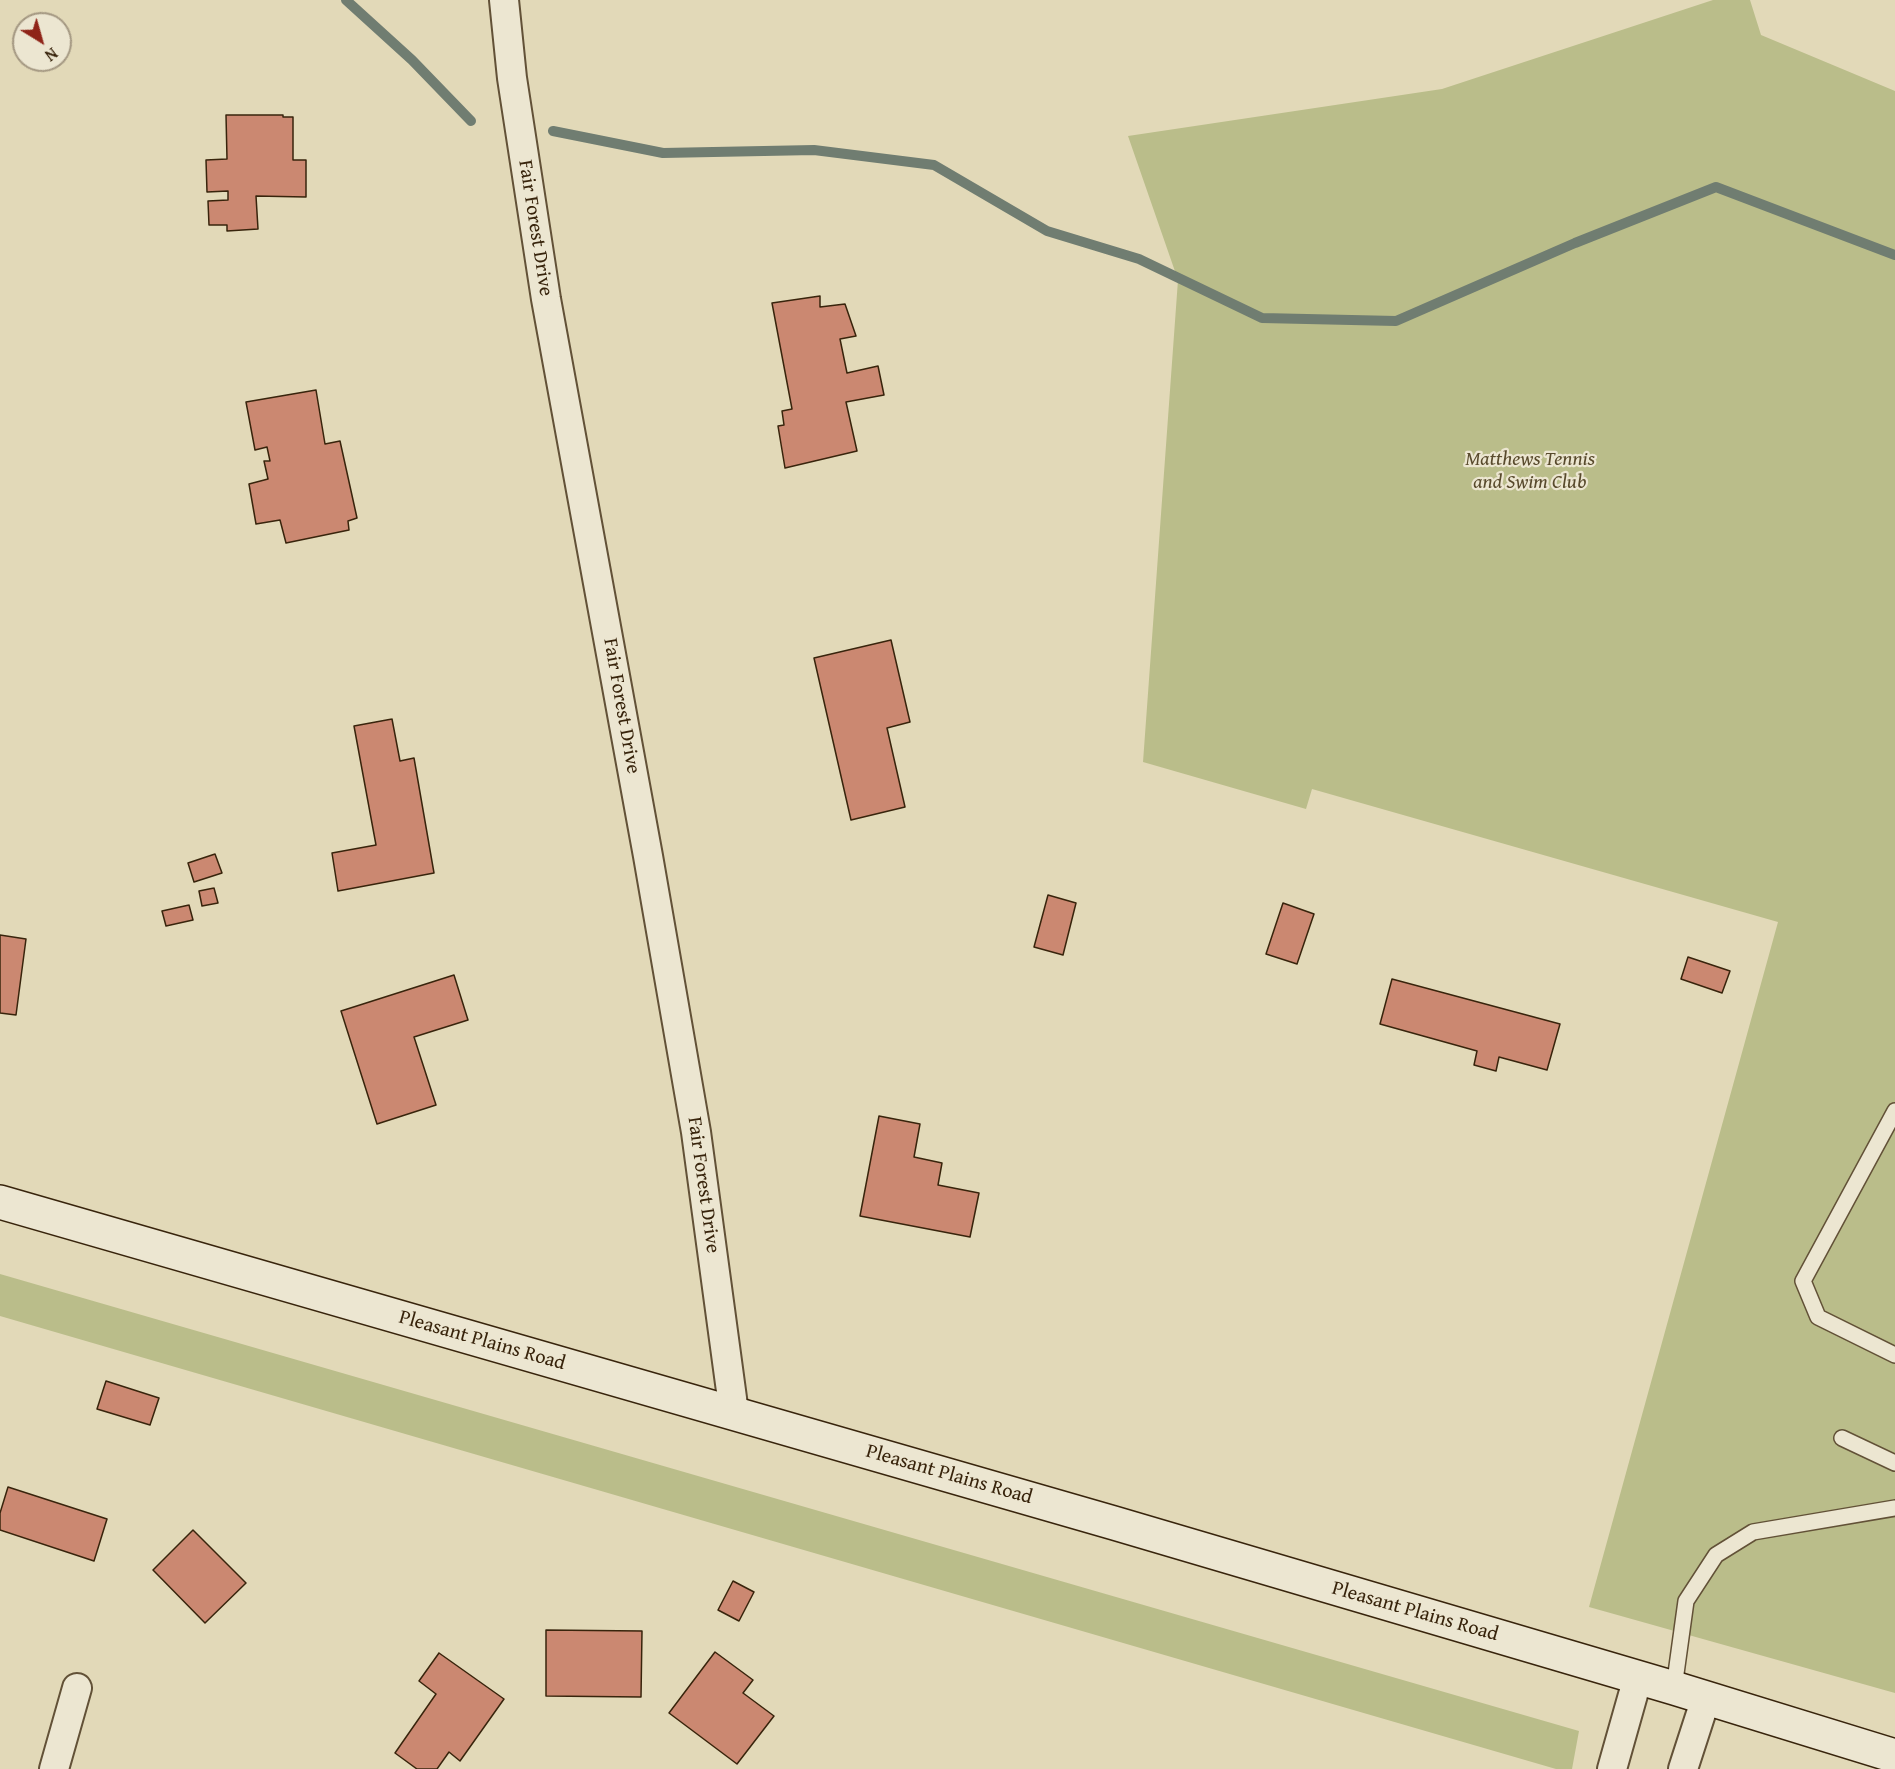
<!DOCTYPE html>
<html>
<head>
<meta charset="utf-8">
<style>
	body { margin:0 }
	#map { position:relative; width:1895px; height:1769px; overflow:hidden; background:#e2d9b8; font-family:"Gentium Book Plus",serif }
	canvas { display:block }
	.north { position:absolute; left:12px; top:12px; width:60px; height:60px; box-sizing:border-box; background:#ece6d1; border:2px solid #a49882; border-radius:50%; rotate:143deg; font-size:16px; font-weight:700; line-height:24px; text-align:center; color:#38240c }
	.north::after { content:''; display:block; margin:auto; width:21px; height:27px; background:#8f2418; clip-path:polygon(50% 0,100% 100%,50% 72%,0 100%) }
</style>
</head>
<body>
<div id="map">
<canvas width="1895" height="1769"></canvas>
<div class="north">N</div>
</div>
<script>
const g = document.querySelector('canvas').getContext('2d');
g.lineJoin = 'round';
function fill(path, color) { g.fillStyle = color; g.fill(path, 'evenodd'); }
const shape = rows => new Path2D(rows.map(r => 'M' + r).join(''));
function strokePath(path, color, width, dash) { g.strokeStyle = color; g.lineWidth = width; g.lineCap = dash ? 'butt' : 'round'; g.setLineDash(dash || []); g.stroke(path); }
function label(font, color, halo, rows, align = 'center') {
  g.font = font + ' "Gentium Book Plus",serif'; g.lineWidth = 4.5; g.setLineDash([]); g.textBaseline = 'middle'; g.strokeStyle = halo; g.fillStyle = color; for (const [text, x, y, turn = 0] of rows) {
    g.save(); g.translate(x, y); g.rotate((+turn || 0) * Math.PI / 180); g.textAlign = isNaN(turn) ? turn : align; if (halo) g.strokeText(text, 0, 0); g.fillText(text, 0, 0); g.restore();
  }
}
fill(shape([
	[1713,0,1750,0,1761,35,1895,91,1895,1693,1589,1607,1778,922,1312,789,1306,809,1143,762,1178,280,1128,136,1442,89],
	[0,1274,1579,1731,1572,1769,1556,1769,0,1316]
]), '#babd8a');
strokePath(shape([
	[346,0,412,60,471,121],
	[553,131,663,153,814,150,934,165,1047,231,1139,259,1262,318,1396,321,1575,243,1716,187,1895,255]
]), '#707d71', 10);
const building = shape([
	[226,115,283,115,283,117,293,117,293,160,306,160,306,197,256,196,258,229,227,231,227,225,209,225,208,201,228,200,228,191,207,192,206,160,227,159,226,115],
	[820,296,820,307,845,304,856,336,840,339,847,373,878,366,884,395,846,402,857,451,785,468,778,426,784,425,782,411,792,409,772,303,820,296],
	[316,390,325,444,340,441,357,518,348,521,349,530,286,543,280,520,256,524,249,484,268,479,264,461,270,461,267,447,255,450,246,402,316,390],
	[891,640,910,722,887,728,905,807,851,820,814,658,891,640],
	[392,719,400,761,414,758,434,873,338,891,332,853,376,845,354,726,392,719],
	[215,854,222,873,194,882,188,863,215,854],
	[214,888,218,903,202,906,199,891,214,888],
	[1048,895,1076,903,1063,955,1034,947,1048,895],
	[1283,903,1314,914,1297,964,1266,954,1283,903],
	[189,905,193,920,166,926,162,911,189,905],
	[0,935,26,939,16,1015,0,1013,0,935],
	[1688,957,1730,971,1722,993,1681,979,1688,957],
	[454,975,468,1020,414,1037,436,1105,377,1124,341,1011,454,975],
	[1392,979,1560,1024,1547,1070,1499,1057,1496,1071,1474,1065,1477,1051,1380,1024,1392,979],
	[879,1116,920,1124,914,1157,942,1163,938,1185,979,1193,970,1237,860,1216,879,1116],
	[106,1381,159,1398,150,1425,97,1409,106,1381],
	[8,1487,107,1519,94,1561,0,1530,0,1513,8,1487],
	[193,1530,246,1583,205,1623,153,1570,193,1530],
	[733,1581,754,1592,739,1621,718,1610,733,1581],
	[546,1630,642,1631,641,1697,546,1696,546,1630],
	[715,1652,753,1680,743,1693,774,1716,737,1764,669,1713,715,1652],
	[439,1653,504,1699,460,1761,449,1752,437,1769,417,1769,395,1753,436,1694,419,1681,439,1653]
]);
fill(building, '#cb8871');
strokePath(building, '#38240c', 1.5);
const lane = shape([
	[1895,1111,1803,1281,1818,1317,1895,1355],
	[1842,1438,1895,1463],
	[1674,1688,1686,1601,1716,1555,1753,1532,1895,1508]
]);
const street = shape([
	[504,0,512,78,546,299,648,856,696,1132,734,1413],
	[54,1769,77,1688],
	[1612,1769,1638,1677],
	[1683,1769,1706,1698]
]);
const secondary = shape([
	[0,1202,1114,1523,1674,1688,1895,1756]
]);
strokePath(lane, '#625137', 18);
strokePath(street, '#625137', 32);
strokePath(secondary, '#38240c', 36);
strokePath(lane, '#ece6d1', 15);
strokePath(street, '#ece6d1', 28);
strokePath(secondary, '#ece6d1', 33);
label('20px', '#38240c', '#ece6d1', [
	["Fair Forest Drive",535,228,81],
	["Fair Forest Drive",621,706,80],
	["Fair Forest Drive",703,1185,82],
	["Pleasant Plains Road",482,1341,16],
	["Pleasant Plains Road",949,1475,16],
	["Pleasant Plains Road",1415,1612,16]
]);
label('italic 20px', '#584a2c', '#ece6d1', [
	["Matthews Tennis",1530,460],
	["and Swim Club",1530,483]
]);
</script>
</body>
</html>
